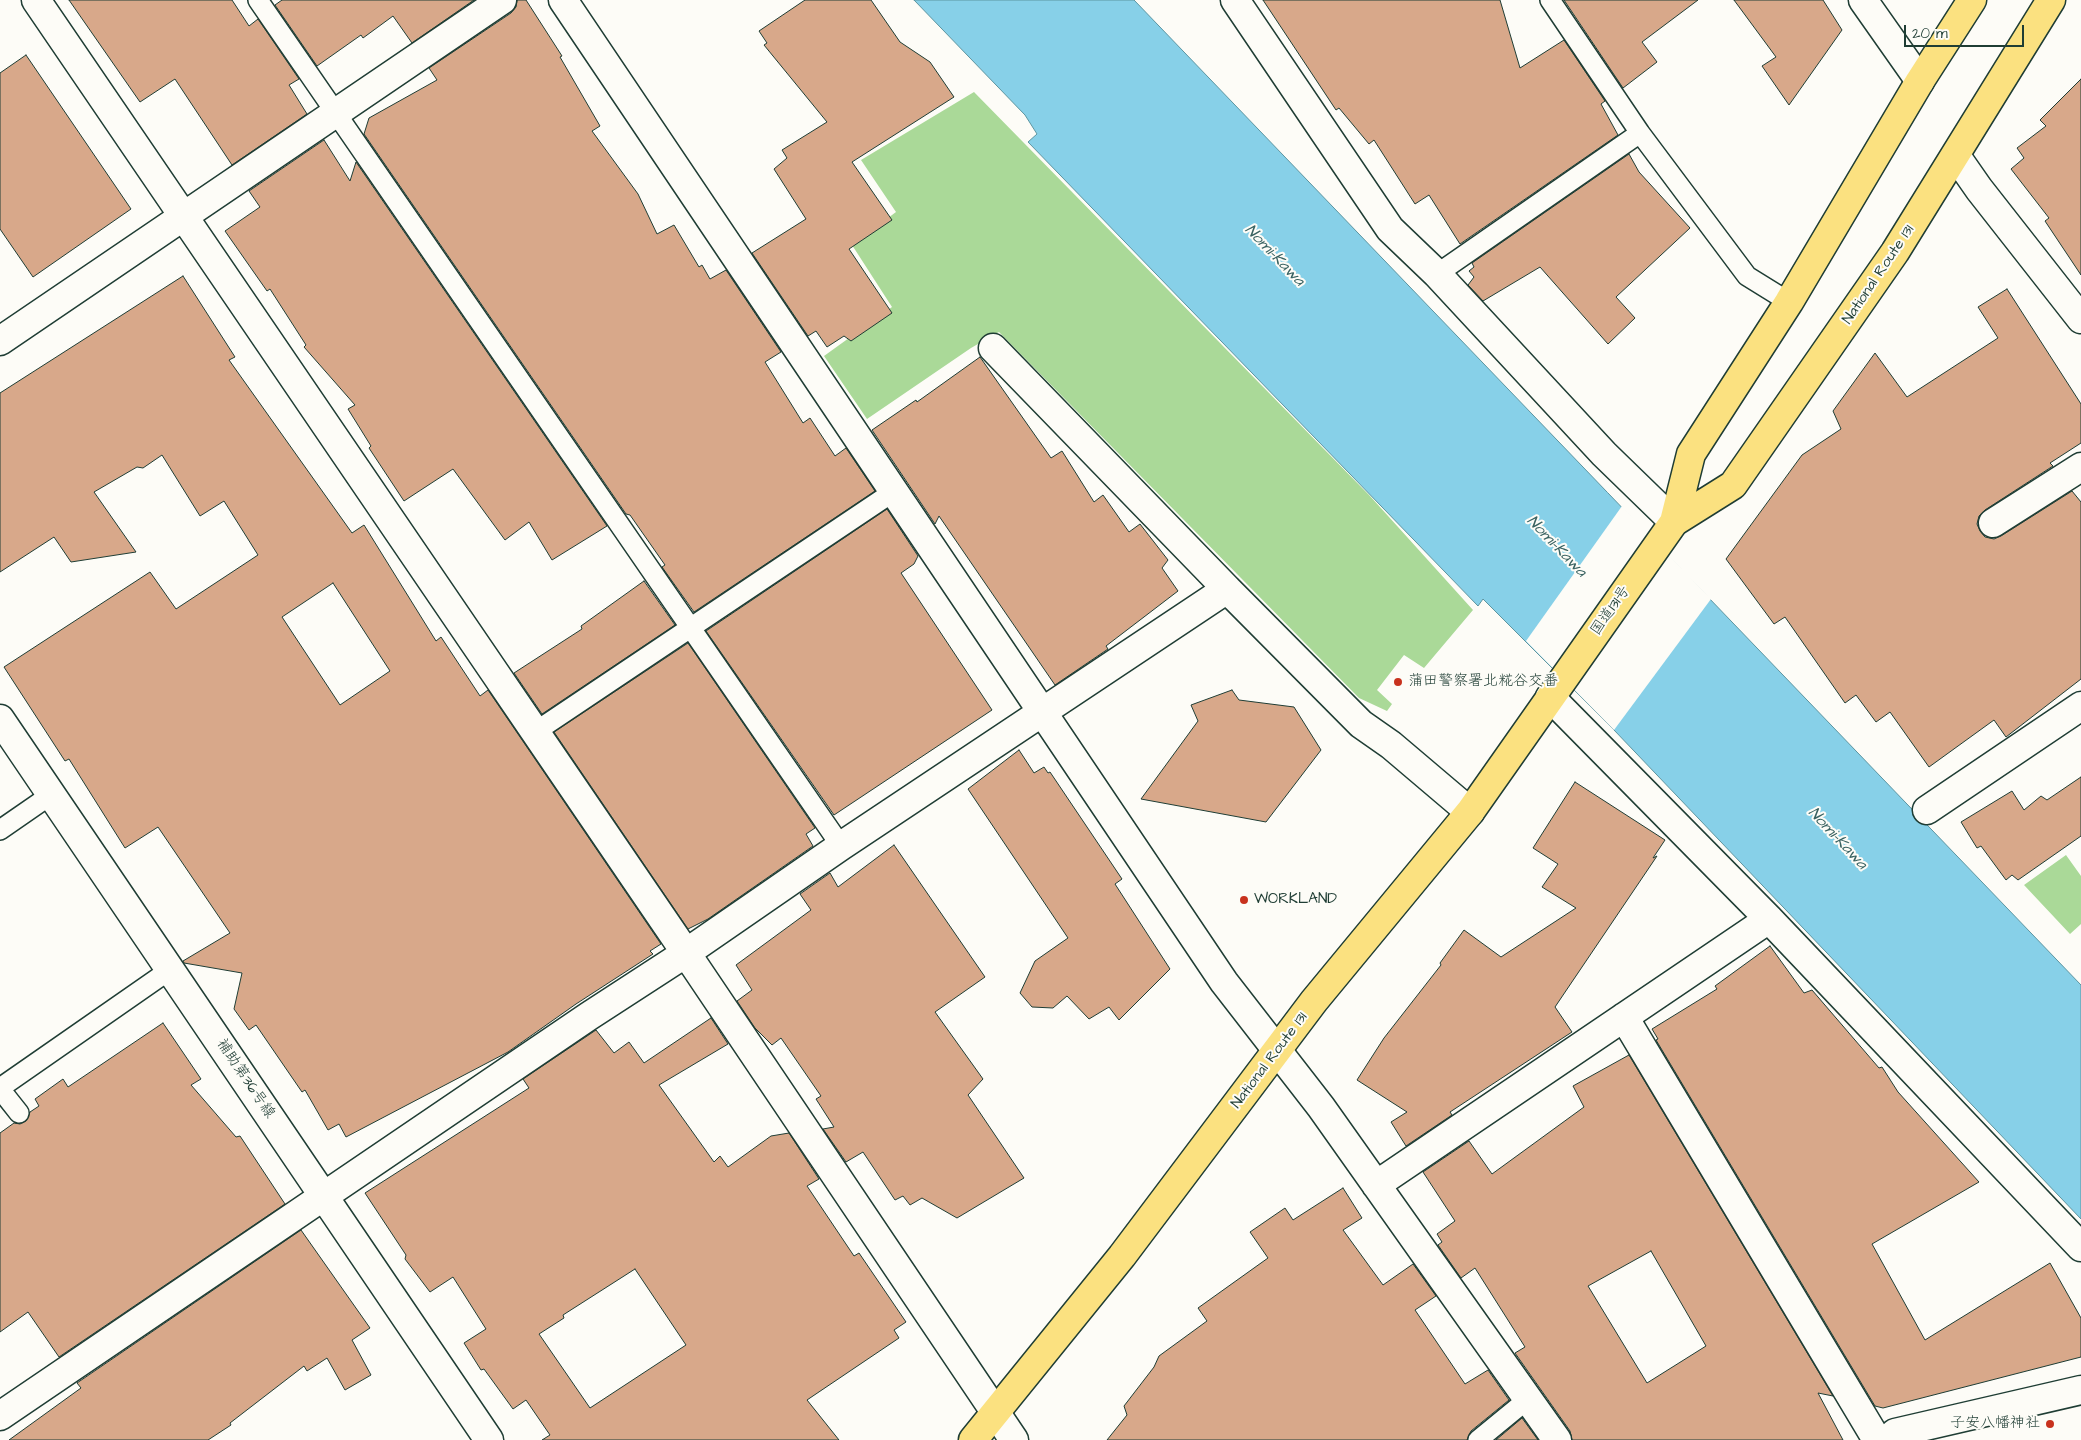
<!DOCTYPE html>
<html>
<head>
<meta charset="utf-8">
<style>
	body { margin:0 }
	#map { position:relative; width:2081px; height:1440px; overflow:hidden; background:#fdfcf7; font-family:"Architects Daughter",sans-serif }
	canvas { display:block }
	.scale { position:absolute; left:1904px; top:25px; width:120px; height:22px; box-sizing:border-box; border:2px solid #1f3d34; border-top:0; padding-left:6px; font-size:15px; line-height:18px; white-space:nowrap; color:#1f3d34; -webkit-text-stroke:4px #fdfcf7; paint-order:stroke }
</style>
</head>
<body>
<div id="map">
<canvas width="2081" height="1440"></canvas>
<div class="scale">20 m</div>
</div>
<script>
const g = document.querySelector('canvas').getContext('2d');
g.lineJoin = 'round';
function fill(path, color) { g.fillStyle = color; g.fill(path, 'evenodd'); }
const shape = rows => new Path2D(rows.map(r => 'M' + r).join(''));
function strokePath(path, color, width, dash) { g.strokeStyle = color; g.lineWidth = width; g.lineCap = dash ? 'butt' : 'round'; g.setLineDash(dash || []); g.stroke(path); }
function label(font, color, halo, rows, align = 'center') {
  g.font = font + ' "Architects Daughter","Klee One",sans-serif'; g.lineWidth = 4; g.setLineDash([]); g.textBaseline = 'middle'; g.strokeStyle = halo; g.fillStyle = color; for (const [text, x, y, turn = 0] of rows) {
    g.save(); g.translate(x, y); g.rotate((+turn || 0) * Math.PI / 180); g.textAlign = isNaN(turn) ? turn : align; if (halo) g.strokeText(text, 0, 0); g.fillText(text, 0, 0); g.restore();
  }
}
fill(shape([
	[974,92,1370,496,1473,610,1424,668,1404,655,1377,690,1392,704,1387,711,1359,698,999,332,971,348,867,419,824,356,892,307,852,245,896,212,861,160],
	[2066,855,2081,876,2081,924,2070,934,2024,885]
]), '#aad998');
const water = shape([
	[914,0,1134,0,2081,985,2081,1219,1614,730,1483,599,1478,606,1028,142,1037,134,1025,115,914,0]
]);
fill(water, '#87d0e8');
strokePath(water, '#5d95a0', 1);
fill(shape([
	[1622,506,1711,599,1614,730,1526,641]
]), '#fdfcf7');
const building = shape([
	[69,0,232,0,249,26,258,19,299,79,289,85,307,114,232,165,175,79,140,102,69,0],
	[282,0,474,0,412,43,393,16,363,38,361,35,317,66,275,5,282,0],
	[517,0,526,0,562,56,560,57,600,126,592,131,638,194,657,234,674,225,699,267,702,265,710,279,726,270,781,352,765,362,803,423,810,418,835,456,846,448,875,491,694,612,662,567,665,565,630,515,626,514,364,134,369,118,437,80,429,68,511,13,516,7,517,0],
	[805,0,871,0,900,42,930,62,954,97,852,162,892,220,849,249,892,313,851,341,844,336,827,347,816,331,808,336,752,253,806,219,774,169,787,158,782,150,827,122,764,45,767,43,759,31,805,0],
	[1263,0,1500,0,1520,68,1564,40,1605,101,1601,104,1618,135,1460,244,1429,195,1415,204,1374,140,1369,144,1339,108,1336,110,1263,0],
	[1564,0,1698,0,1642,42,1657,62,1623,88,1564,0],
	[1734,0,1823,0,1842,30,1789,105,1762,66,1776,57,1734,0],
	[26,55,131,209,33,277,0,229,0,73,26,55],
	[2081,79,2081,275,2045,221,2049,218,2011,169,2024,158,2017,148,2046,126,2040,120,2081,79],
	[324,140,350,181,356,162,607,526,552,560,529,522,505,540,453,469,404,501,369,448,371,446,348,409,355,405,304,347,306,345,270,289,267,291,225,231,260,207,249,191,324,140],
	[1629,154,1639,172,1690,228,1616,297,1635,318,1608,344,1540,267,1483,301,1468,285,1474,277,1469,271,1474,267,1472,263,1629,154],
	[183,276,235,357,229,360,352,533,364,525,436,641,441,637,480,696,488,690,661,944,650,951,653,954,576,1004,508,1052,346,1137,339,1124,328,1130,305,1090,302,1092,256,1025,249,1030,234,1009,242,973,184,963,183,961,230,933,158,827,125,848,69,759,65,761,4,667,150,572,176,609,258,555,224,501,200,516,162,455,143,468,137,467,94,492,136,552,71,562,54,537,0,572,0,393,183,276],
	[333,583,390,671,340,705,282,617,333,583],
	[2007,289,2081,404,2081,443,2050,463,2053,466,1985,510,1979,516,1977,524,1980,531,1985,537,1994,539,2001,536,2072,491,2081,502,2081,679,2006,737,1994,720,1929,767,1890,712,1876,722,1856,695,1845,703,1785,617,1774,624,1726,559,1802,455,1841,429,1833,411,1875,353,1907,397,1998,338,1978,307,2007,289],
	[980,357,1051,458,1062,451,1094,502,1103,495,1129,532,1140,524,1168,560,1162,568,1178,591,1106,646,1108,649,1055,685,939,516,935,524,872,430,916,400,917,402,980,357],
	[887,509,918,556,914,564,901,573,992,710,834,815,706,631,887,509],
	[644,581,675,625,542,714,514,673,582,629,581,626,644,581],
	[688,643,815,828,806,834,813,846,708,919,688,929,554,732,688,643],
	[1232,690,1239,700,1294,707,1321,750,1266,822,1141,799,1198,721,1191,705,1232,690],
	[1019,750,1034,773,1044,767,1048,773,1050,772,1122,879,1115,884,1170,969,1119,1020,1109,1007,1089,1019,1067,996,1053,1008,1032,1007,1020,993,1035,961,1068,938,968,789,1019,750],
	[2081,777,2081,836,2018,880,2012,875,2006,880,1981,846,1977,848,1961,822,2012,791,2024,810,2041,796,2047,800,2081,777],
	[1575,782,1665,840,1653,858,1657,856,1555,1007,1572,1032,1450,1112,1452,1115,1406,1146,1391,1122,1407,1112,1357,1080,1384,1038,1441,965,1440,963,1464,930,1501,957,1576,908,1542,887,1558,864,1533,848,1575,782],
	[894,845,985,977,935,1012,983,1079,968,1095,1024,1178,957,1218,922,1198,910,1205,903,1196,895,1200,863,1152,846,1162,823,1129,834,1127,816,1099,821,1096,781,1038,772,1045,755,1028,737,1001,752,990,736,965,811,910,800,894,830,873,838,887,894,845],
	[1770,946,1804,993,1812,990,1879,1068,1882,1067,1898,1092,1979,1182,1872,1244,1925,1340,2050,1263,2081,1318,2081,1357,1883,1408,1875,1406,1656,1040,1658,1039,1652,1029,1717,989,1715,986,1770,946],
	[711,1018,728,1044,659,1085,714,1162,720,1156,728,1167,771,1136,789,1133,819,1179,807,1186,854,1256,859,1253,906,1322,894,1330,899,1338,807,1400,839,1440,542,1440,550,1435,526,1400,513,1409,484,1369,481,1370,464,1343,486,1329,453,1277,430,1292,405,1259,406,1255,365,1193,529,1088,523,1079,596,1030,614,1053,629,1042,644,1063,711,1018],
	[635,1269,686,1345,590,1408,539,1334,564,1318,563,1315,635,1269],
	[163,1023,201,1079,191,1085,236,1137,240,1136,285,1204,59,1357,28,1312,0,1332,0,1133,14,1123,20,1124,26,1121,30,1112,39,1106,35,1099,63,1079,68,1087,163,1023],
	[1629,1055,1833,1396,1818,1393,1843,1440,1572,1440,1570,1431,1515,1353,1525,1347,1475,1268,1461,1278,1438,1245,1442,1242,1437,1234,1455,1221,1423,1172,1469,1141,1492,1174,1584,1107,1573,1086,1629,1055],
	[1651,1251,1706,1346,1647,1383,1588,1286,1651,1251],
	[1343,1188,1362,1218,1343,1230,1383,1285,1413,1264,1436,1296,1415,1310,1465,1384,1488,1370,1509,1400,1471,1431,1467,1440,1107,1440,1127,1415,1124,1406,1154,1367,1159,1356,1207,1321,1198,1308,1268,1258,1250,1232,1285,1208,1293,1220,1343,1188],
	[301,1230,370,1328,352,1340,371,1375,345,1390,327,1358,307,1371,304,1366,230,1423,231,1425,208,1440,9,1440,81,1388,77,1383,301,1230],
	[1522,1418,1538,1440,1496,1440,1522,1418]
]);
fill(building, '#d8a88a');
strokePath(building, '#1f3d34', 1);
const lane = shape([
	[258,0,841,846],
	[1550,0,1640,133,1747,276,1789,302],
	[1437,274,1640,133],
	[535,732,893,492],
	[0,830,52,794],
	[0,1088,171,969],
	[0,1089,19,1113],
	[1478,1440,1528,1399]
]);
const street = shape([
	[36,0,686,953,1014,1440],
	[563,0,1224,982,1321,1107,1557,1440],
	[1235,0,1390,229,1437,274,1604,454,1674,522],
	[1863,0,1920,81],
	[0,341,502,0],
	[993,348,1227,589],
	[1993,523,2081,467],
	[1550,697,1769,919,2081,1247],
	[1927,810,2081,706],
	[1624,1017,1877,1440],
	[1376,1185,1769,919],
	[0,1416,589,1016,686,953,841,846,1227,589,1361,724,1391,745,1470,812]
]);
const secondary = shape([
	[1956,156,1979,189,2081,319],
	[0,719,489,1440],
	[1887,1440,1895,1433,2081,1390]
]);
const highway = shape([
	[1674,522,1733,485,1895,252,2051,0],
	[973,1440,1122,1256,1314,1001,1470,812,1674,522,1691,454,1789,302,1920,81,1972,0]
]);
strokePath(lane, '#1f3d34', 22);
strokePath(street, '#1f3d34', 31);
strokePath(secondary, '#1f3d34', 31);
strokePath(highway, '#1f3d34', 31);
strokePath(lane, '#fdfcf7', 19);
strokePath(street, '#fdfcf7', 28);
strokePath(secondary, '#fdfcf7', 28);
strokePath(highway, '#fbe180', 28);
for (const [x, y, r, color] of [
	[1398,682,5,"#c8321e"],
	[1244,900,5,"#c8321e"],
	[2050,1424,5,"#c8321e"]
]) { const dot = new Path2D(); dot.arc(x, y, r, 0, 2 * Math.PI); g.fillStyle = color; g.fill(dot); strokePath(dot, '#fdfcf7', 2); }
label('15px', '#1f3d34', '#fdfcf7', [
	["National Route 131",1879,275,-56],
	["国道131号",1611,611,-55],
	["National Route 131",1270,1061,-53],
	["補助第36号線",245,1079,56]
]);
label('15px', '#1f3d34', '#fdfcf7', [
	["蒲田警察署北糀谷交番",1408,682],
	["WORKLAND",1254,900],
	["子安八幡神社",2040,1424,"right"]
], 'left');
label('italic 16px', '#396261', '#fdfcf7', [
	["Nomi-Kawa",1274,256,46],
	["Nomi-Kawa",1556,547,46],
	["Nomi-Kawa",1837,839,47]
]);
</script>
</body>
</html>
